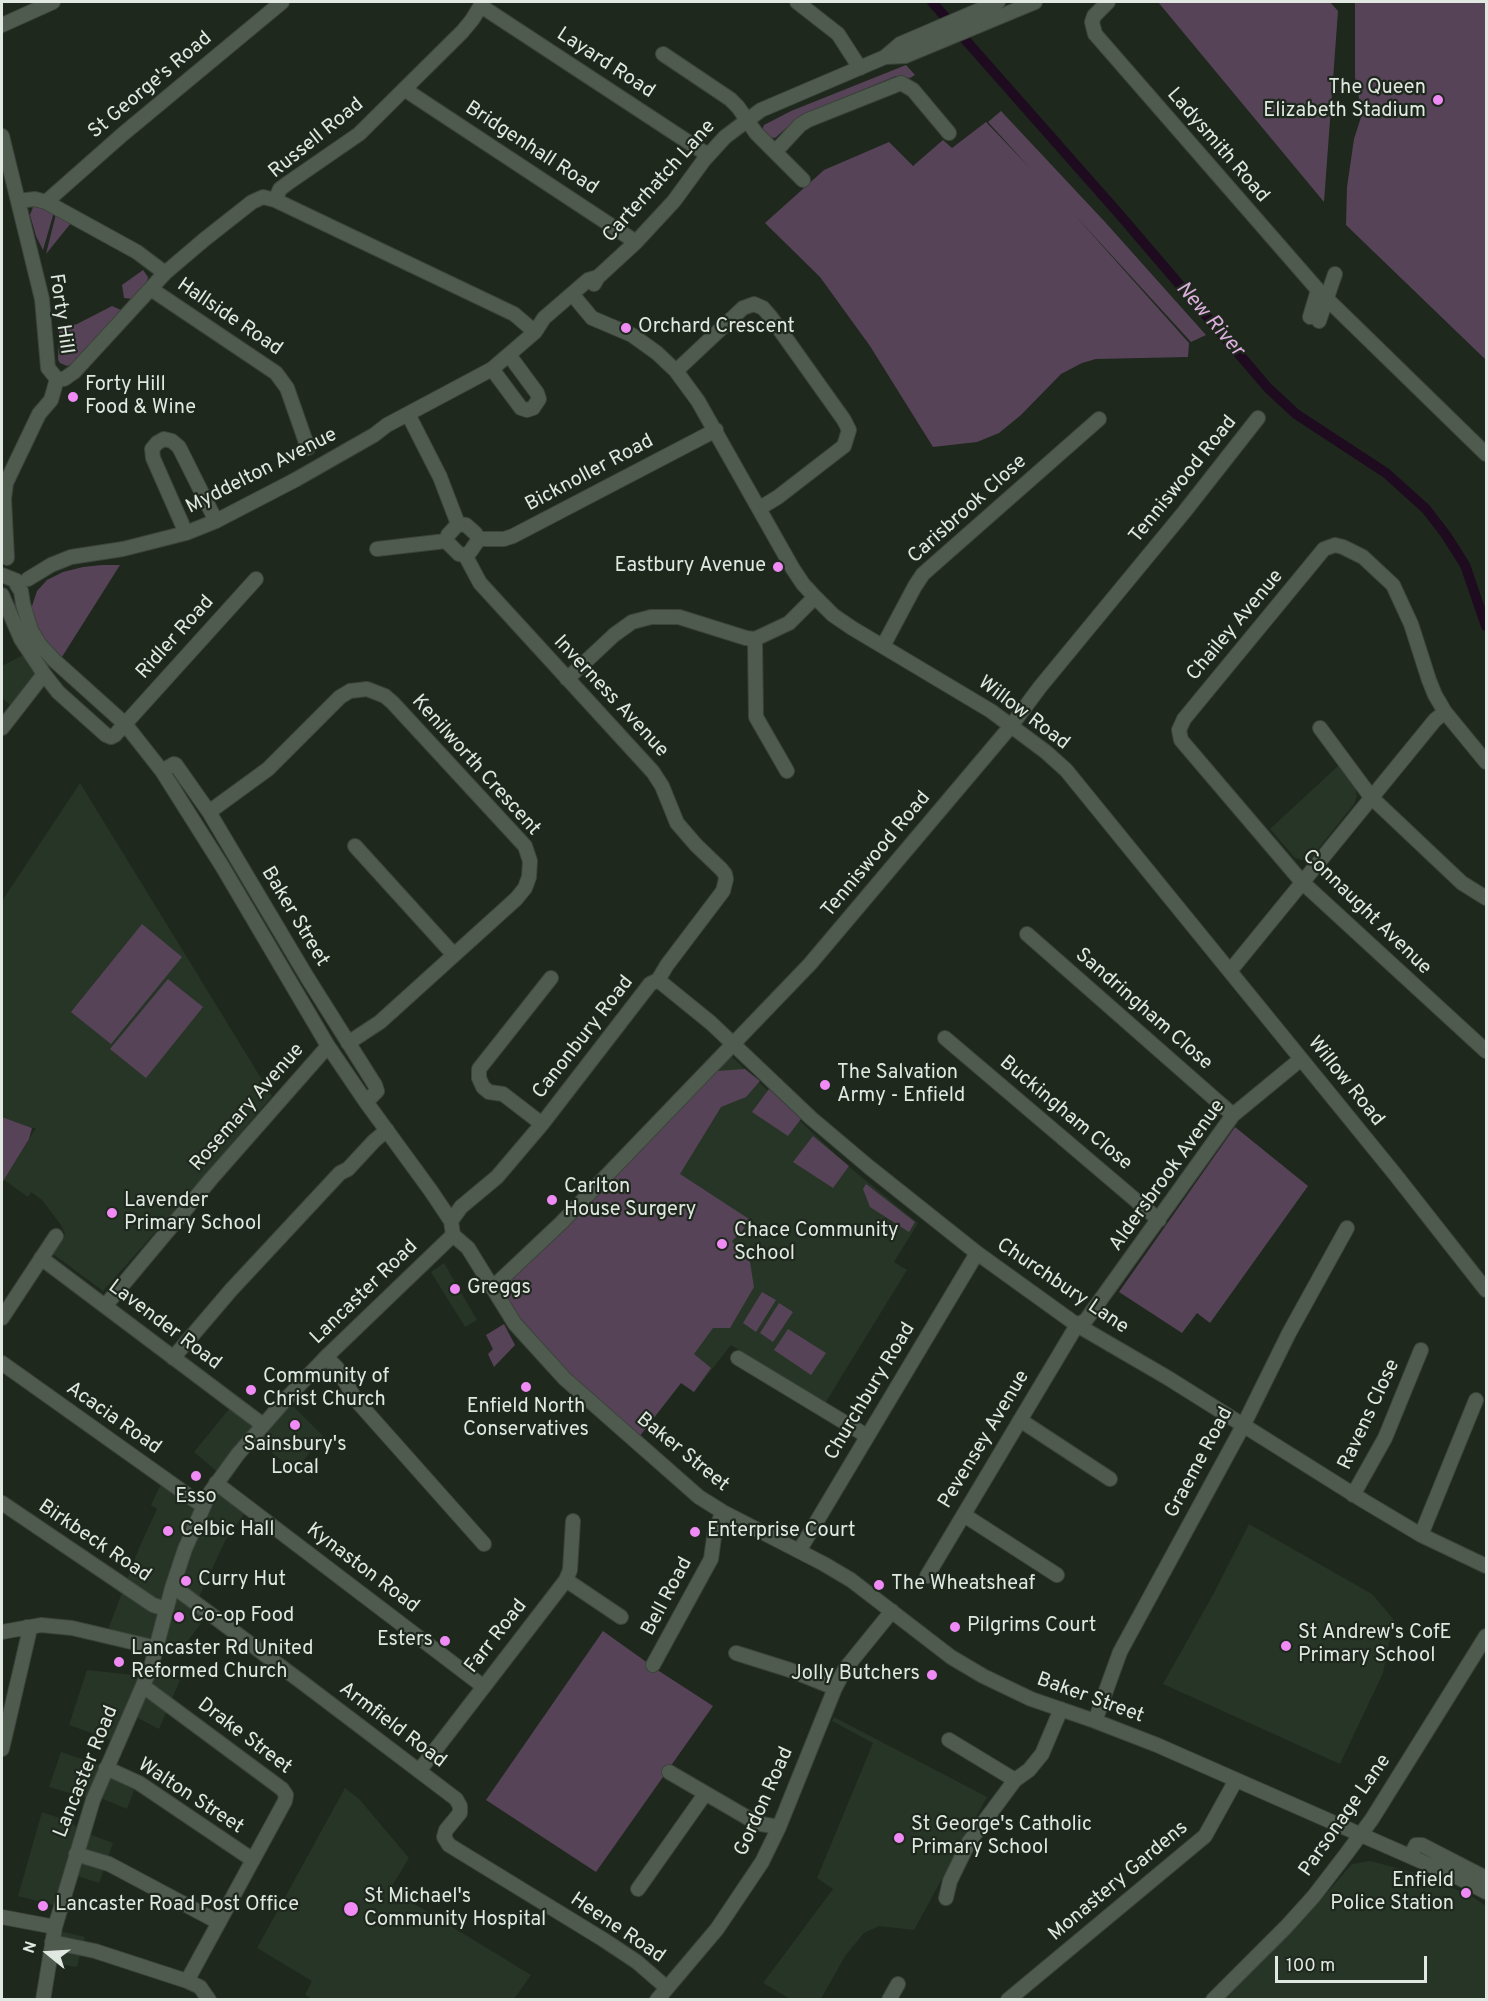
<!DOCTYPE html>
<html>
<head>
<meta charset="utf-8">
<style>
	body { margin:0 }
	#map { position:relative; width:1488px; height:2001px; overflow:hidden; background:#1e281d; font-family:Overpass,sans-serif }
	canvas { display:block }
	.frame { position:absolute; inset:0; border:3px solid #e1e7e1; pointer-events:none }
	.north { position:absolute; left:18px; top:1923px; width:60px; height:60px; -webkit-text-stroke:4px #1e281d; paint-order:stroke; rotate:288deg; font-size:16px; font-weight:700; line-height:24px; text-align:center; color:#e1e7e1 }
	.north::after { content:''; display:block; margin:auto; width:21px; height:27px; background:#e1e7e1; clip-path:polygon(50% 0,100% 100%,50% 72%,0 100%) }
	.scale { position:absolute; left:1275px; top:1956px; width:152px; height:27px; box-sizing:border-box; border:3px solid #e1e7e1; border-top:0; padding-left:8px; font-size:18px; line-height:21px; white-space:nowrap; color:#e1e7e1; -webkit-text-stroke:4px #1e281d; paint-order:stroke }
</style>
</head>
<body>
<div id="map">
<canvas width="1488" height="2001"></canvas>
<div class="frame"></div>
<div class="north">N</div>
<div class="scale">100 m</div>
</div>
<script>
const g = document.querySelector('canvas').getContext('2d');
g.lineJoin = 'round';
function fill(path, color) { g.fillStyle = color; g.fill(path, 'evenodd'); }
const shape = rows => new Path2D(rows.map(r => 'M' + r).join(''));
function strokePath(path, color, width, dash) { g.strokeStyle = color; g.lineWidth = width; g.lineCap = dash ? 'butt' : 'round'; g.setLineDash(dash || []); g.stroke(path); }
function label(font, color, halo, rows, align = 'center') {
  g.font = font + ' Overpass,sans-serif'; g.lineWidth = 4.5; g.setLineDash([]); g.textBaseline = 'middle'; g.strokeStyle = halo; g.fillStyle = color; for (const [text, x, y, turn = 0] of rows) {
    g.save(); g.translate(x, y); g.rotate((+turn || 0) * Math.PI / 180); g.textAlign = isNaN(turn) ? turn : align; if (halo) g.strokeText(text, 0, 0); g.fillText(text, 0, 0); g.restore();
  }
}
fill(shape([
	[23,655,35,673,10,705,2,698,2,666],
	[1339,765,1355,788,1357,796,1354,804,1311,858,1302,860,1295,858,1270,829],
	[80,783,272,1096,191,1192,103,1291,53,1254,65,1234,61,1225,42,1200,31,1192,28,1197,4,1180,36,1128,32,1128,2,1117,2,901],
	[730,1055,848,1166,918,1223,894,1262,907,1270,824,1405,731,1345,694,1392,681,1383,639,1437,570,1374,517,1319,495,1288],
	[444,1263,477,1320,465,1327,431,1272],
	[239,1397,265,1417,220,1474,194,1452],
	[288,1401,323,1436,295,1471,256,1440],
	[162,1482,204,1515,217,1491,245,1513,226,1539,194,1608,204,1619,187,1642,182,1654,154,1644,106,1635,139,1548,157,1509,151,1505],
	[1249,1524,1372,1594,1394,1620,1383,1673,1340,1764,1163,1684,1215,1591],
	[146,1666,180,1680,159,1729,128,1713,117,1742,69,1725,87,1670,143,1676],
	[834,1717,987,1797,914,1930,879,1926,864,1933,845,1956,821,1999,790,1999,763,1983,833,1889,817,1878,873,1743,832,1721],
	[61,1752,105,1767,90,1799,49,1787],
	[105,1774,134,1790,127,1809,96,1796],
	[345,1788,360,1800,409,1858,390,1889,531,1975,514,1999,312,1999,305,1995,312,1981,257,1948],
	[42,1812,71,1822,81,1831,113,1843,99,1883,65,1872,54,1905,18,1896],
	[1370,1861,1412,1872,1470,1895,1486,1906,1486,1999,1226,1999,1319,1902,1352,1864],
	[51,1929,85,1937,77,1967,46,1962]
]), '#273526');
fill(shape([
	[1158,2,1330,2,1338,11,1324,202],
	[1355,2,1486,2,1486,360,1346,225,1347,187,1354,139,1362,114,1355,77],
	[906,65,915,75,910,78,896,76,800,116,775,138,768,137,762,130,764,125,791,111],
	[1001,111,1105,222,1206,335,1191,342,1073,213,1189,343,1188,357,1096,359,1082,363,1061,374,1021,415,999,433,977,442,933,447,870,346,820,277,765,223,824,170,889,142,913,166,943,140,952,148,986,122,1030,168,988,122],
	[38,206,54,212,43,250,36,236,30,215,33,207],
	[56,214,71,223,46,254],
	[143,270,148,277,147,283,133,299,124,298,122,285],
	[112,306,121,310,72,364,67,366,60,363,58,360,59,330,77,324],
	[102,565,120,565,60,660,44,644,32,619,32,606,37,591,47,580,63,572,83,567],
	[142,924,182,957,111,1044,71,1012],
	[168,979,203,1007,146,1078,110,1049],
	[745,1069,760,1081,746,1097,721,1107,680,1174,749,1219,743,1230,732,1241,739,1253,750,1262,754,1287,730,1328,713,1328,694,1354,711,1368,694,1392,681,1383,639,1437,570,1374,521,1319,501,1289,566,1229,717,1071],
	[769,1089,801,1119,788,1136,752,1112],
	[2,1117,32,1128,29,1139,2,1183],
	[1235,1127,1308,1186,1210,1323,1197,1313,1182,1333,1119,1292],
	[813,1136,849,1166,833,1188,793,1162],
	[866,1184,915,1222,909,1232,870,1207,863,1189],
	[762,1292,776,1300,756,1332,743,1323],
	[779,1303,793,1312,773,1342,760,1333],
	[504,1324,515,1345,494,1367,488,1354,493,1349,486,1335],
	[788,1329,826,1353,811,1375,774,1350],
	[603,1631,659,1671,713,1706,596,1872,486,1800]
]), '#574357');
strokePath(shape([
	[932,2,1120,215,1268,388,1296,414,1386,473,1426,509,1446,535,1465,565,1486,626]
]), '#1e0b1f', 10);
const minor = shape([
	[797,2,838,34,860,68],
	[1108,2,1094,16,1092,22,1095,34,1318,290,1310,317],
	[481,6,708,155],
	[2,25,53,2],
	[663,54,730,99,738,107,756,133,775,152,800,125,808,120,901,83,913,90,949,133],
	[885,57,905,56,1035,2],
	[404,89,636,242],
	[2,136,42,299,48,368,57,379],
	[775,152,803,180],
	[275,200,514,314,535,332],
	[18,201,35,199,46,202,137,252,165,273],
	[46,202,123,134,282,2],
	[594,284,598,277,636,242,674,201,704,160,725,137,761,110,885,57,900,44,998,2],
	[151,289,276,373,287,388,308,448],
	[572,294,592,318,632,335,657,353,676,371,698,401,793,569,803,584,815,597,833,615,852,628,991,711,1046,752,1066,770,1394,1173,1486,1290],
	[1327,299,1486,454],
	[1319,321,1335,274],
	[492,369,521,408,527,410,533,408,539,399,537,393,509,355],
	[676,371,743,308,754,304,763,308,770,316,844,420,849,430,844,446,778,497,760,508],
	[57,379,64,379,74,372,165,273,205,239,252,202,263,197,275,200,280,189,288,183,359,134,462,32,472,20,483,2],
	[411,420,440,477,458,524],
	[458,524,466,525,475,533,479,539,470,552,465,555,459,554,446,541,448,535,458,524],
	[186,533,153,458,152,449,157,443,164,439,172,441,179,447,216,521],
	[479,539,504,539,513,536,716,430],
	[377,549,446,541],
	[7,558,4,499,6,483,39,414,51,400,57,379],
	[2,575,17,581],
	[28,579,51,565,71,557,123,549,186,533,216,521,295,480,374,435,387,425,492,369,535,332,544,318,588,280,598,277],
	[17,581,17,585,21,591,23,604,31,630,40,645,55,661,125,724,162,771,222,866,328,1046,366,1102,431,1191,451,1221,453,1235,468,1248,515,1324,565,1379,699,1497,723,1512,824,1564,851,1580,951,1657,983,1676,1031,1699,1095,1721,1157,1745,1457,1877,1486,1892],
	[2,595,21,639,44,674,58,692,106,735,111,737,115,735,256,579],
	[755,639,756,717,787,771],
	[883,646,915,586,923,574,1099,419],
	[567,679,614,635,632,622,651,617,679,617,746,638,755,639,789,623,815,597],
	[2,728,44,674],
	[1320,728,1371,797,1462,883,1486,898],
	[1486,762,1445,712,1435,695,1429,680,1411,624,1393,585,1363,557,1343,547,1335,545,1324,549,1184,719,1179,730,1181,740,1302,882,1486,1051],
	[162,771,174,764,176,765,209,812,307,977,375,1085,377,1091,366,1102],
	[209,812,268,769,340,697,350,691,367,689,385,696,393,703,525,846,530,861,529,877,525,888,516,899,380,1022,348,1043],
	[355,846,454,955],
	[1027,934,1233,1115],
	[1230,971,1435,720,1445,712],
	[658,980,711,1023,811,1118,869,1167,977,1253,1077,1325,1168,1378,1364,1501,1421,1535,1486,1566],
	[945,1038,1159,1220],
	[542,1124,503,1094,489,1092,483,1087,479,1078,479,1069,551,978],
	[451,1221,461,1207,497,1177,542,1124,650,984,658,980,667,965,723,891,726,879,725,874,721,869,696,845,677,823,662,786,653,772,480,583,465,555],
	[41,1258,263,1425],
	[492,1288,561,1223,810,964,1011,726,1040,687,1185,511,1258,418],
	[105,1306,211,1179,328,1046],
	[2,1318,56,1236],
	[326,1357,337,1368,356,1400,484,1544],
	[173,1358,231,1290,340,1173,348,1169,374,1141,387,1130],
	[738,1358,867,1436],
	[2,1363,203,1506],
	[1020,1420,1110,1479],
	[216,1483,484,1687],
	[1353,1495,1385,1438,1421,1350],
	[2,1503,153,1605,166,1609],
	[964,1515,1057,1575],
	[1421,1535,1476,1400],
	[799,1551,977,1253],
	[927,1576,1077,1325,1086,1320,1233,1115,1301,1059],
	[566,1580,570,1570,573,1521],
	[172,1588,178,1590,303,1683,456,1799,460,1806,460,1813,446,1830,444,1837,449,1845,604,1940,637,1962,667,1988],
	[2,1632,41,1625,72,1628,157,1648],
	[736,1653,790,1670,835,1688],
	[653,1665,711,1559,715,1530,723,1512],
	[143,1686,282,1789,286,1795,285,1801,187,1981],
	[1095,1721,1120,1652,1243,1426,1289,1333,1347,1228],
	[949,1740,1015,1780],
	[2,1749,29,1633,27,1627],
	[106,1768,139,1783,253,1860],
	[419,1771,566,1580,621,1617],
	[669,1772,748,1818,761,1824,779,1827],
	[76,1854,109,1864,218,1922],
	[1410,1856,1416,1845,1422,1845,1486,1878],
	[638,1889,705,1794],
	[946,1898,950,1881,969,1842,1015,1780,1029,1770,1042,1754,1061,1709],
	[2,1917,55,1927],
	[52,1942,95,1951,187,1981,200,1987,209,2000],
	[43,2000,55,1927,93,1800,151,1667,172,1588,185,1549,209,1494,238,1454,288,1397,326,1357,453,1235],
	[657,2000,717,1929,762,1862,779,1827,835,1688,845,1669,892,1611],
	[889,2000,898,1984],
	[1008,2000,1205,1836,1236,1780],
	[1213,2000,1286,1927,1314,1896,1347,1853,1372,1819,1486,1636]
]);
strokePath(minor, '#3c443b', 16);
strokePath(minor, '#505b50', 14);
for (const [x, y, r, color] of [
	[1438,100,6,"#f08bf5"],
	[626,328,6,"#f08bf5"],
	[73,397,6,"#f08bf5"],
	[778,567,6,"#f08bf5"],
	[825,1085,6,"#f08bf5"],
	[552,1200,6,"#f08bf5"],
	[112,1213,6,"#f08bf5"],
	[722,1244,6,"#f08bf5"],
	[455,1289,6,"#f08bf5"],
	[526,1387,6,"#f08bf5"],
	[251,1390,6,"#f08bf5"],
	[295,1425,6,"#f08bf5"],
	[196,1476,6,"#f08bf5"],
	[168,1531,6,"#f08bf5"],
	[695,1532,6,"#f08bf5"],
	[186,1581,6,"#f08bf5"],
	[879,1585,6,"#f08bf5"],
	[179,1617,6,"#f08bf5"],
	[955,1627,6,"#f08bf5"],
	[445,1641,6,"#f08bf5"],
	[1286,1646,6,"#f08bf5"],
	[119,1662,6,"#f08bf5"],
	[932,1675,6,"#f08bf5"],
	[899,1838,6,"#f08bf5"],
	[1466,1893,6,"#f08bf5"],
	[43,1906,6,"#f08bf5"],
	[351,1909,8,"#f08bf5"]
]) { const dot = new Path2D(); dot.arc(x, y, r, 0, 2 * Math.PI); g.fillStyle = color; g.fill(dot); strokePath(dot, '#1e281d', 2); }
label('20px', '#e1e7e1', '#1e281d', [
	["Layard Road",605,64,33],
	["St George's Road",151,86,-40],
	["Russell Road",317,139,-39],
	["Ladysmith Road",1217,146,49],
	["Bridgenhall Road",531,149,33],
	["Carterhatch Lane",660,182,-48],
	["Forty Hill",60,314,82],
	["Hallside Road",229,318,34],
	["Myddelton Avenue",262,472,-27],
	["Bicknoller Road",590,474,-28],
	["Tenniswood Road",1184,480,-51],
	["Carisbrook Close",968,510,-42],
	["Chailey Avenue",1236,626,-50],
	["Ridler Road",176,638,-48],
	["Inverness Avenue",610,697,47],
	["Willow Road",1023,714,37],
	["Kenilworth Crescent",475,766,48],
	["Tenniswood Road",877,855,-50],
	["Connaught Avenue",1366,913,44],
	["Baker Street",294,917,59],
	["Sandringham Close",1143,1010,41],
	["Canonbury Road",584,1038,-52],
	["Willow Road",1345,1082,51],
	["Rosemary Avenue",248,1108,-49],
	["Buckingham Close",1065,1114,40],
	["Aldersbrook Avenue",1168,1176,-54],
	["Churchbury Lane",1062,1287,34],
	["Lancaster Road",365,1293,-44],
	["Lavender Road",164,1326,37],
	["Churchbury Road",871,1392,-59],
	["Ravens Close",1370,1415,-65],
	["Acacia Road",113,1419,35],
	["Pevensey Avenue",985,1440,-59],
	["Baker Street",682,1453,39],
	["Graeme Road",1200,1463,-62],
	["Birkbeck Road",94,1542,34],
	["Kynaston Road",362,1569,37],
	["Bell Road",668,1597,-62],
	["Farr Road",497,1637,-52],
	["Baker Street",1090,1699,20],
	["Armfield Road",392,1726,37],
	["Drake Street",244,1737,37],
	["Lancaster Road",87,1772,-68],
	["Walton Street",190,1797,33],
	["Gordon Road",765,1802,-66],
	["Parsonage Lane",1346,1816,-55],
	["Monastery Gardens",1119,1882,-40],
	["Heene Road",617,1929,34]
]);
label('20px', '#e1e7e1', '#1e281d', [
	["The Queen",1426,89,"right"],
	["Elizabeth Stadium",1426,112,"right"],
	["Orchard Crescent",638,328],
	["Forty Hill",85,386],
	["Food & Wine",85,409],
	["Eastbury Avenue",766,567,"right"],
	["The Salvation",837,1074],
	["Army - Enfield",837,1097],
	["Carlton",564,1188],
	["House Surgery",564,1211],
	["Lavender",124,1202],
	["Primary School",124,1225],
	["Chace Community",734,1232],
	["School",734,1255],
	["Greggs",467,1289],
	["Community of",263,1378],
	["Christ Church",263,1401],
	["Enfield North",526,1408,"center"],
	["Conservatives",526,1431,"center"],
	["Sainsbury's",295,1446,"center"],
	["Local",295,1469,"center"],
	["Esso",196,1498,"center"],
	["Celbic Hall",180,1531],
	["Enterprise Court",707,1532],
	["Curry Hut",198,1581],
	["The Wheatsheaf",891,1585],
	["Co-op Food",191,1617],
	["Pilgrims Court",967,1627],
	["St Andrew's CofE",1298,1634],
	["Primary School",1298,1657],
	["Esters",433,1641,"right"],
	["Lancaster Rd United",131,1650],
	["Reformed Church",131,1673],
	["Jolly Butchers",920,1675,"right"],
	["St George's Catholic",911,1826],
	["Primary School",911,1849],
	["Enfield",1454,1882,"right"],
	["Police Station",1454,1905,"right"],
	["St Michael's",364,1898],
	["Community Hospital",364,1921],
	["Lancaster Road Post Office",55,1906]
], 'left');
label('italic 21px', '#dcafdd', '#1e281d', [
	["New River",1209,320,49]
]);
</script>
</body>
</html>
